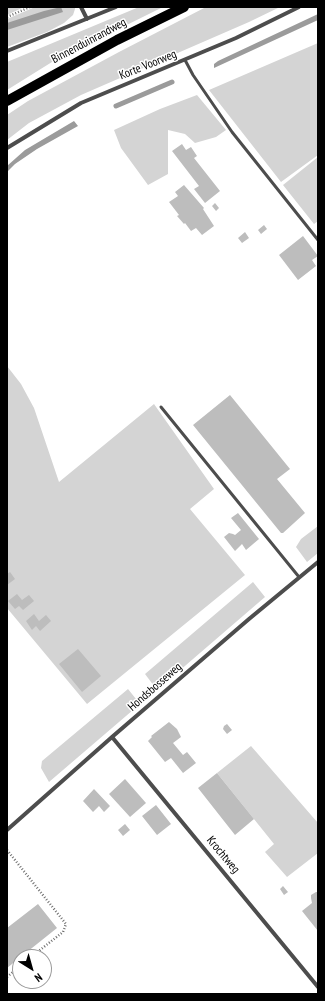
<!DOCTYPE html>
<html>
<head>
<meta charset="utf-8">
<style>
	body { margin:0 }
	#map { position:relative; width:325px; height:1001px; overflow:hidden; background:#fff; font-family:"PT Sans Narrow",sans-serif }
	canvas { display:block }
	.frame { position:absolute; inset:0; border:8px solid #000; pointer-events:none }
	.north { position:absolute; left:12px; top:949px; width:40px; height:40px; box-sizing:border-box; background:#fff; border:1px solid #999; border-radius:50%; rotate:143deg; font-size:11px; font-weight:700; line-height:16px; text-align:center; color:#000 }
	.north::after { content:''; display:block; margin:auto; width:14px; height:18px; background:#000; clip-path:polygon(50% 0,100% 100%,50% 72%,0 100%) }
</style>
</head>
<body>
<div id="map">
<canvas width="325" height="1001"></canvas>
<div class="frame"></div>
<div class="north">N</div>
</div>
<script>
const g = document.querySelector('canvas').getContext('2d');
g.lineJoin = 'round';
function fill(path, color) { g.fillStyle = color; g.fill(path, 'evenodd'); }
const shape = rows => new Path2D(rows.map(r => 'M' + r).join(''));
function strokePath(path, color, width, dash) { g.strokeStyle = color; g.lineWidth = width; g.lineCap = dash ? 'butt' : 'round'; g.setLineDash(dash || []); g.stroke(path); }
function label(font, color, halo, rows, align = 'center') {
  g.font = font + ' "PT Sans Narrow",sans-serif'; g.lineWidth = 3; g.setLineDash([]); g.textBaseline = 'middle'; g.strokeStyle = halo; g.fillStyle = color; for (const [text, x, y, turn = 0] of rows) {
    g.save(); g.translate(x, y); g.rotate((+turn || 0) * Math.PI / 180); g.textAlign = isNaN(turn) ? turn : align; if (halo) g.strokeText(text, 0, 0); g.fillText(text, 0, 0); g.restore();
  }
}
fill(shape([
	[7,7,24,7,7,15],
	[35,7,75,7,75,9,73,15,64,23,47,32,7,47,7,19],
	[139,7,163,7,52,62,7,90,7,62],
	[206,7,280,7,249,22,81,95,29,123,7,140,7,115,28,101,119,52],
	[318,43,318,155,281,182,209,90],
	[197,95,226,130,216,137,195,143,185,134,168,130,168,174,148,185,121,148,114,130,160,109],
	[318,157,318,221,314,224,283,185],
	[7,366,21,384,34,408,59,482,154,404,214,489,190,509,245,575,87,704,7,608],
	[318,526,318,553,307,562,296,547,301,539],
	[253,582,265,597,157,690,145,674],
	[128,689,140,704,49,782,41,768,42,761],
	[251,746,318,823,318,853,287,877,265,852,274,844,217,773]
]), '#d4d4d4');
fill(shape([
	[61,7,63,12,7,30,7,23,44,11],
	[318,14,318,20,214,68,214,64,218,61],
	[74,121,78,126,37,149,15,164,7,172,7,166,25,150]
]), '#9b9b9b');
strokePath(shape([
	[116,106,172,82]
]), '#9b9b9b', 5);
fill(shape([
	[182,144,186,150,191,147,197,156,194,158,220,191,205,203,194,189,199,186,172,151],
	[184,185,204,208,203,209,214,226,202,235,196,228,191,231,185,223,184,224,177,216,179,215,169,202,178,196,175,192],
	[215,203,219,208,216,211,212,206],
	[264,225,267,229,261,234,258,230],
	[245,232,249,238,242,243,238,238],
	[303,236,318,256,312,260,316,266,298,280,279,255],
	[230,395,290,469,277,479,305,513,283,533,281,533,193,425],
	[238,513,259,539,246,550,242,544,235,551,224,537,229,533,233,534,235,535,241,530,231,518],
	[10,572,15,579,7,585,7,574],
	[17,594,22,600,29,595,34,601,23,610,19,606,15,609,8,601],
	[34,614,39,621,46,615,51,621,40,631,36,626,32,630,26,621],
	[78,649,101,676,82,692,59,664],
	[169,722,177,729,181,737,173,743,183,755,187,752,196,763,183,773,171,758,165,762,148,741,152,737,151,736],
	[227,724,232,730,227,734,223,729,224,726],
	[217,773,254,819,235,835,198,788],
	[125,779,146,803,130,817,109,794],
	[94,789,110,806,104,812,99,806,93,812,83,801],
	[156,805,171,824,157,835,142,816],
	[125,824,130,830,123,836,118,830],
	[283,886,288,892,284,895,280,889],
	[316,892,318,892,318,931,302,911,312,903,311,898,311,895],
	[38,904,57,928,7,968,7,928]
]), '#bdbdbd');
strokePath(shape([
	[7,17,30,7],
	[7,850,66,924,63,932,31,957],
	[7,977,20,966]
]), '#6f6f6f', 2.5, [1, 2]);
strokePath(shape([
	[185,60,193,75,232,132,318,240],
	[161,407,299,577]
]), '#4d4d4d', 3);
strokePath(shape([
	[81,7,87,19],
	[7,51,116,7],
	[7,148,81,103,236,38,299,7],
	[112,737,318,987],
	[7,830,112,737,249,619,318,562]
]), '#4d4d4d', 4);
strokePath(shape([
	[7,101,117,40,184,7]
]), '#000', 10);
label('12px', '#000', '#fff', [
	["Binnenduinrandweg",89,41,-28],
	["Korte Voorweg",148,65,-22],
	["Hondsbosseweg",155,687,-41],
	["Krochtweg",223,855,50]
]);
</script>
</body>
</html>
